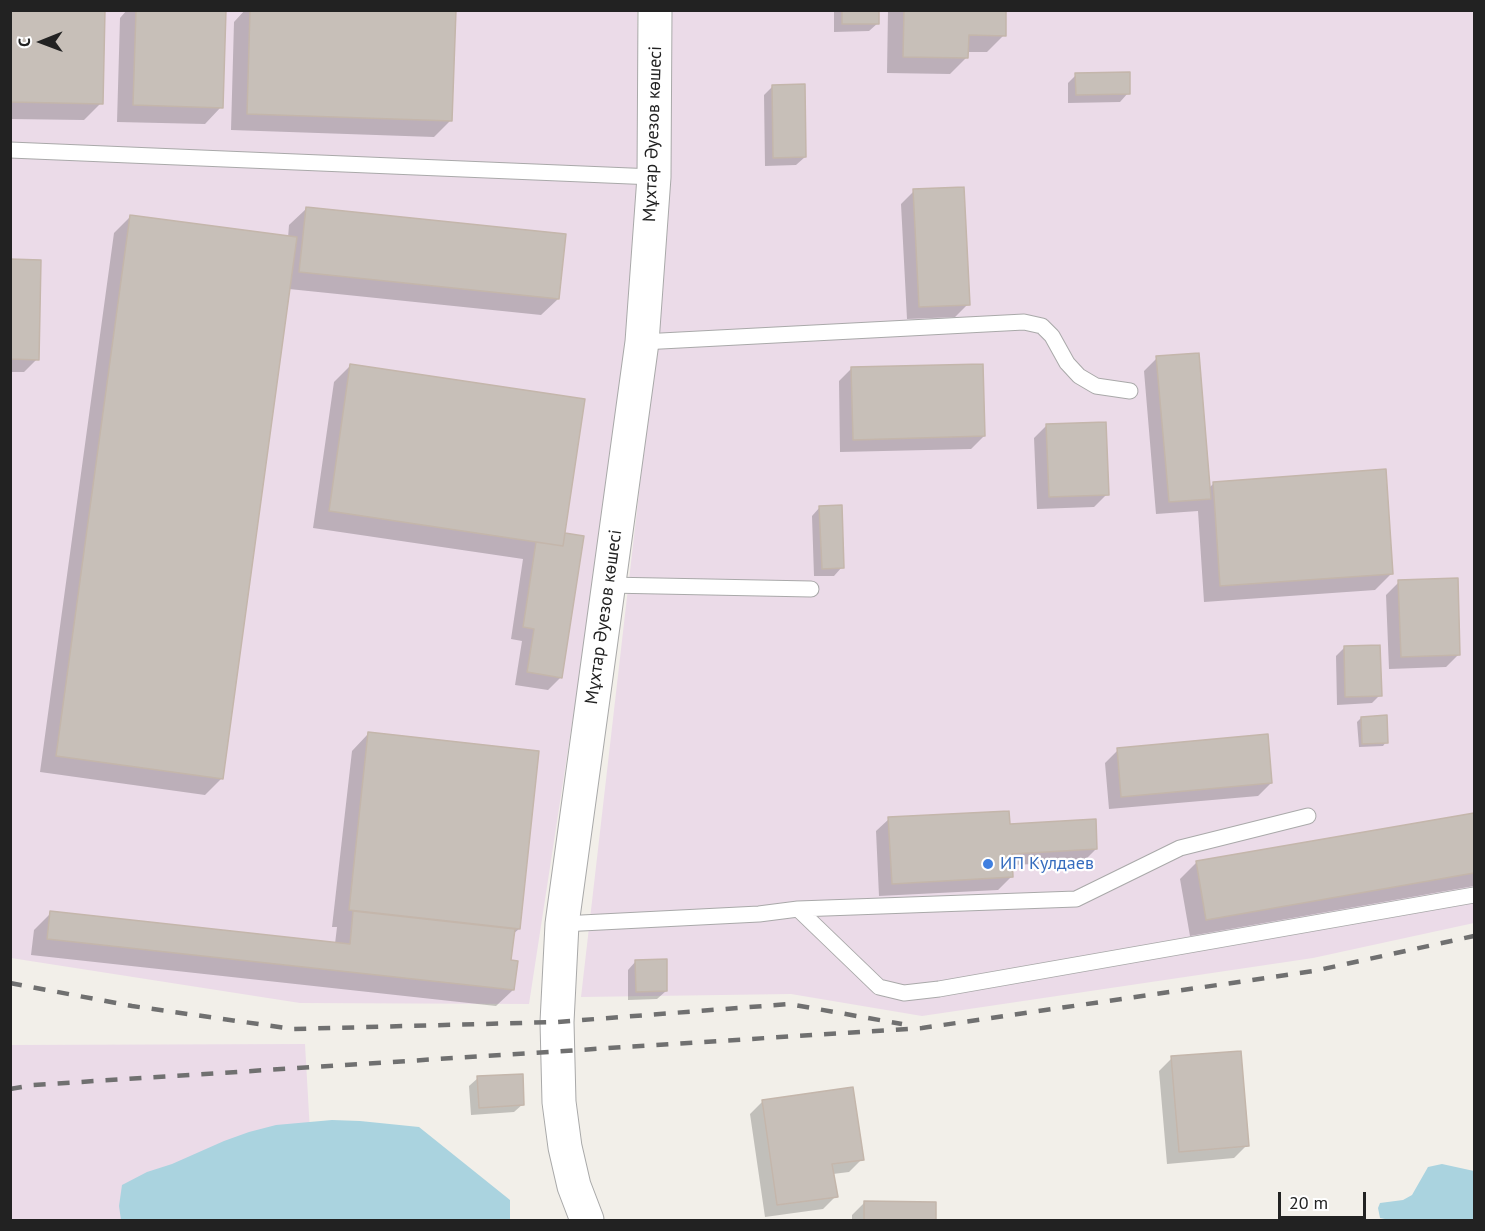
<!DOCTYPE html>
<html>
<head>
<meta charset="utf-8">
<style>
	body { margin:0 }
	#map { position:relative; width:1485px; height:1231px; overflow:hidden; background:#f2efe9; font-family:"PT Sans",sans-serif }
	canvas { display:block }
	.frame { position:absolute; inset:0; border:12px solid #222; pointer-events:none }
	.north { position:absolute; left:12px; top:12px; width:60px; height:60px; -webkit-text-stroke:4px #fff; paint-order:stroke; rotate:269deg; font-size:16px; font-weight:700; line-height:24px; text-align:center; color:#222 }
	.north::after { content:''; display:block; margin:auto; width:21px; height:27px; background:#222; clip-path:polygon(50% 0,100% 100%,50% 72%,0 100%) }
	.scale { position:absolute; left:1278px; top:1192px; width:88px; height:27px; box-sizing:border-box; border:3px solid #222; border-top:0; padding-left:8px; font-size:18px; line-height:21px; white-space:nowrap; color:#222; -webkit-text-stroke:4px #fff; paint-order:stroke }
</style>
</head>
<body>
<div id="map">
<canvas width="1485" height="1231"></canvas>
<div class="frame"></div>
<div class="north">С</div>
<div class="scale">20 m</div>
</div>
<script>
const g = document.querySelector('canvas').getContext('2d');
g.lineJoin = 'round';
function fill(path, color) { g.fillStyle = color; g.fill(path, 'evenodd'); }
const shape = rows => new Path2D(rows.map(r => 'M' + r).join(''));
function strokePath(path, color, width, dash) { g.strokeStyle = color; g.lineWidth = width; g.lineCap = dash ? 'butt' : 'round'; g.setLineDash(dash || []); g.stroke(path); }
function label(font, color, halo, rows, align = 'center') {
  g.font = font + ' "PT Sans",sans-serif'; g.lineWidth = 4.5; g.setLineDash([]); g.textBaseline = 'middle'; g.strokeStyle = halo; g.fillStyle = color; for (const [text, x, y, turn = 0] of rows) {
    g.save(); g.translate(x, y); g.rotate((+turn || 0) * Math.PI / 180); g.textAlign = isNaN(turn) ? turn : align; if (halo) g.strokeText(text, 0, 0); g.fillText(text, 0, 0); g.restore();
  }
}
fill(shape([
	[10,11,637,11,639,74,637,170,631,339,529,1004,300,1003,11,958],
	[671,11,1474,11,1474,923,1313,958,922,1016,791,994,581,997,656,345,671,179],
	[305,1044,315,1220,11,1220,10,1045]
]), '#ebdbe8');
fill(shape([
	[332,1120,360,1121,419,1127,510,1200,510,1220,121,1220,119,1206,122,1185,147,1172,172,1164,224,1141,249,1132,276,1125],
	[1442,1164,1474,1171,1474,1220,1390,1220,1380,1218,1378,1208,1380,1203,1403,1200,1412,1195,1428,1167]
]), '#aad3df');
fill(shape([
	[10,10,101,103,84,120,10,119],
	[127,10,224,10,221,107,205,124,117,122,120,18],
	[245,10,454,10,451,120,434,137,231,130,234,22],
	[834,10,877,10,878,23,869,31,834,32],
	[888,10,1005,10,1004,35,987,52,967,52,967,57,950,74,887,73],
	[1076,75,1128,93,1120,102,1068,103,1068,83],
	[773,86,805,157,796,165,765,166,764,95],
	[914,191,968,304,955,317,907,319,901,204],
	[306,209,558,299,541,315,289,289,222,778,205,795,40,772,114,233,131,216,288,238,289,225],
	[10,261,37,359,24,372,10,372],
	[1157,358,1209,488,1214,483,1392,573,1375,590,1204,602,1198,511,1156,514,1144,371],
	[351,365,562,538,565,535,561,677,548,690,515,685,522,641,511,639,523,559,313,528,334,382],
	[851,369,984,436,971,449,840,452,839,381],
	[1047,425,1107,494,1094,507,1037,509,1034,438],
	[820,507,842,567,834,576,814,576,812,516],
	[1399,582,1459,654,1446,667,1389,669,1386,595],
	[1344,648,1380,695,1372,703,1337,705,1336,656],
	[1361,718,1386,742,1383,746,1359,747,1357,722],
	[368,734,519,929,513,934,510,962,513,990,496,1006,31,955,34,930,51,913,335,944,337,927,332,927,352,751],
	[1118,750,1271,783,1258,796,1109,809,1105,763],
	[1474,814,1474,886,1190,936,1180,879,1197,862],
	[889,819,1008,825,1096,849,1083,862,1011,865,1011,877,998,890,879,896,876,831],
	[636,961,666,991,657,999,628,1000,628,970],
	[1172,1058,1247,1145,1234,1158,1167,1164,1159,1071],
	[478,1078,523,1104,514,1112,471,1115,469,1086],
	[763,1101,862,1159,849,1172,833,1174,836,1196,823,1209,765,1217,750,1114],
	[864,1203,935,1203,935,1220,852,1220,852,1215]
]), '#0003');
const building = shape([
	[10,10,105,10,103,104,10,102,10,10],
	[136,10,226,10,223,108,133,105,136,10],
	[250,10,456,10,452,121,247,114,250,10],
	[842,10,879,10,879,24,842,24,842,10],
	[904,10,1006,10,1006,36,969,35,968,58,903,57,904,10],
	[1130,72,1130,94,1076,95,1075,73,1130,72],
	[805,84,806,157,773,158,772,85,805,84],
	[964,187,970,305,919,307,913,189,964,187],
	[306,207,566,234,559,299,299,272,306,207],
	[130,215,297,237,223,779,56,756,130,215],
	[10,259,41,260,39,360,10,359,10,259],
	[1199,353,1211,499,1169,502,1156,356,1199,353],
	[350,364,585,399,563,546,329,511,350,364],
	[983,364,985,436,853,440,851,367,983,364],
	[1106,422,1109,495,1049,497,1046,424,1106,422],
	[1386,469,1393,574,1220,586,1213,482,1386,469],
	[842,505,844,568,822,569,819,506,842,505],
	[565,533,584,536,562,678,527,672,534,629,523,627,536,542,563,546,565,533],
	[1458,578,1460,655,1401,657,1398,580,1458,578],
	[1380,645,1382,696,1345,697,1344,646,1380,645],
	[1387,715,1388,743,1362,744,1361,717,1387,715],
	[368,732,539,751,520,929,349,910,368,732],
	[1268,734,1272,783,1121,797,1117,748,1268,734],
	[1009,811,1010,824,1096,819,1097,849,1012,854,1013,877,892,884,888,817,1009,811],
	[1474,813,1474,873,1206,920,1196,861,1474,813],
	[50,911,350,944,353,911,515,929,511,960,518,961,514,990,47,939,50,911],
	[667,959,667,991,636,992,635,960,667,959],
	[1241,1051,1249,1146,1179,1152,1171,1056,1241,1051],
	[523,1074,524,1105,479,1108,477,1076,523,1074],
	[853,1087,864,1160,832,1164,838,1197,777,1205,762,1100,853,1087],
	[864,1201,936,1202,936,1220,864,1220,864,1201]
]);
fill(building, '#c7bfb8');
strokePath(building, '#c4b6ab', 1.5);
const service = shape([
	[10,150,654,177],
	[642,342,1024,322,1042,326,1052,336,1067,363,1079,376,1096,386,1130,391],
	[608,585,811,589],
	[798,909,1076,899,1180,848,1308,816],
	[562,924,759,914,798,909,879,987,904,993,939,989,1474,895]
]);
const tertiary = shape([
	[587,1220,574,1186,565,1147,559,1102,557,1022,562,924,642,342,654,177,655,10]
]);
strokePath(service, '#a9a9a9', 17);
strokePath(tertiary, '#a9a9a9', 35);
strokePath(service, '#fff', 15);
strokePath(tertiary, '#fff', 33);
strokePath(shape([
	[10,983,132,1006,293,1029,557,1022,789,1004,902,1024],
	[10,1089,33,1085,922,1028,1314,971,1474,936]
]), '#707070', 4.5, [12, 12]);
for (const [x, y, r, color] of [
	[988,864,6,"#3f7fe0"]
]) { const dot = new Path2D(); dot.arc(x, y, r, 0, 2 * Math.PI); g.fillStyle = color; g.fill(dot); strokePath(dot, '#fff', 2); }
label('18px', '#222', '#fff', [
	["Мұхтар Әуезов көшесі",653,134,-88],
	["Мұхтар Әуезов көшесі",604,617,-82]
]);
label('18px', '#366cbe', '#fff', [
	["ИП Кулдаев",1000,864]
], 'left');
</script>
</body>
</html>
